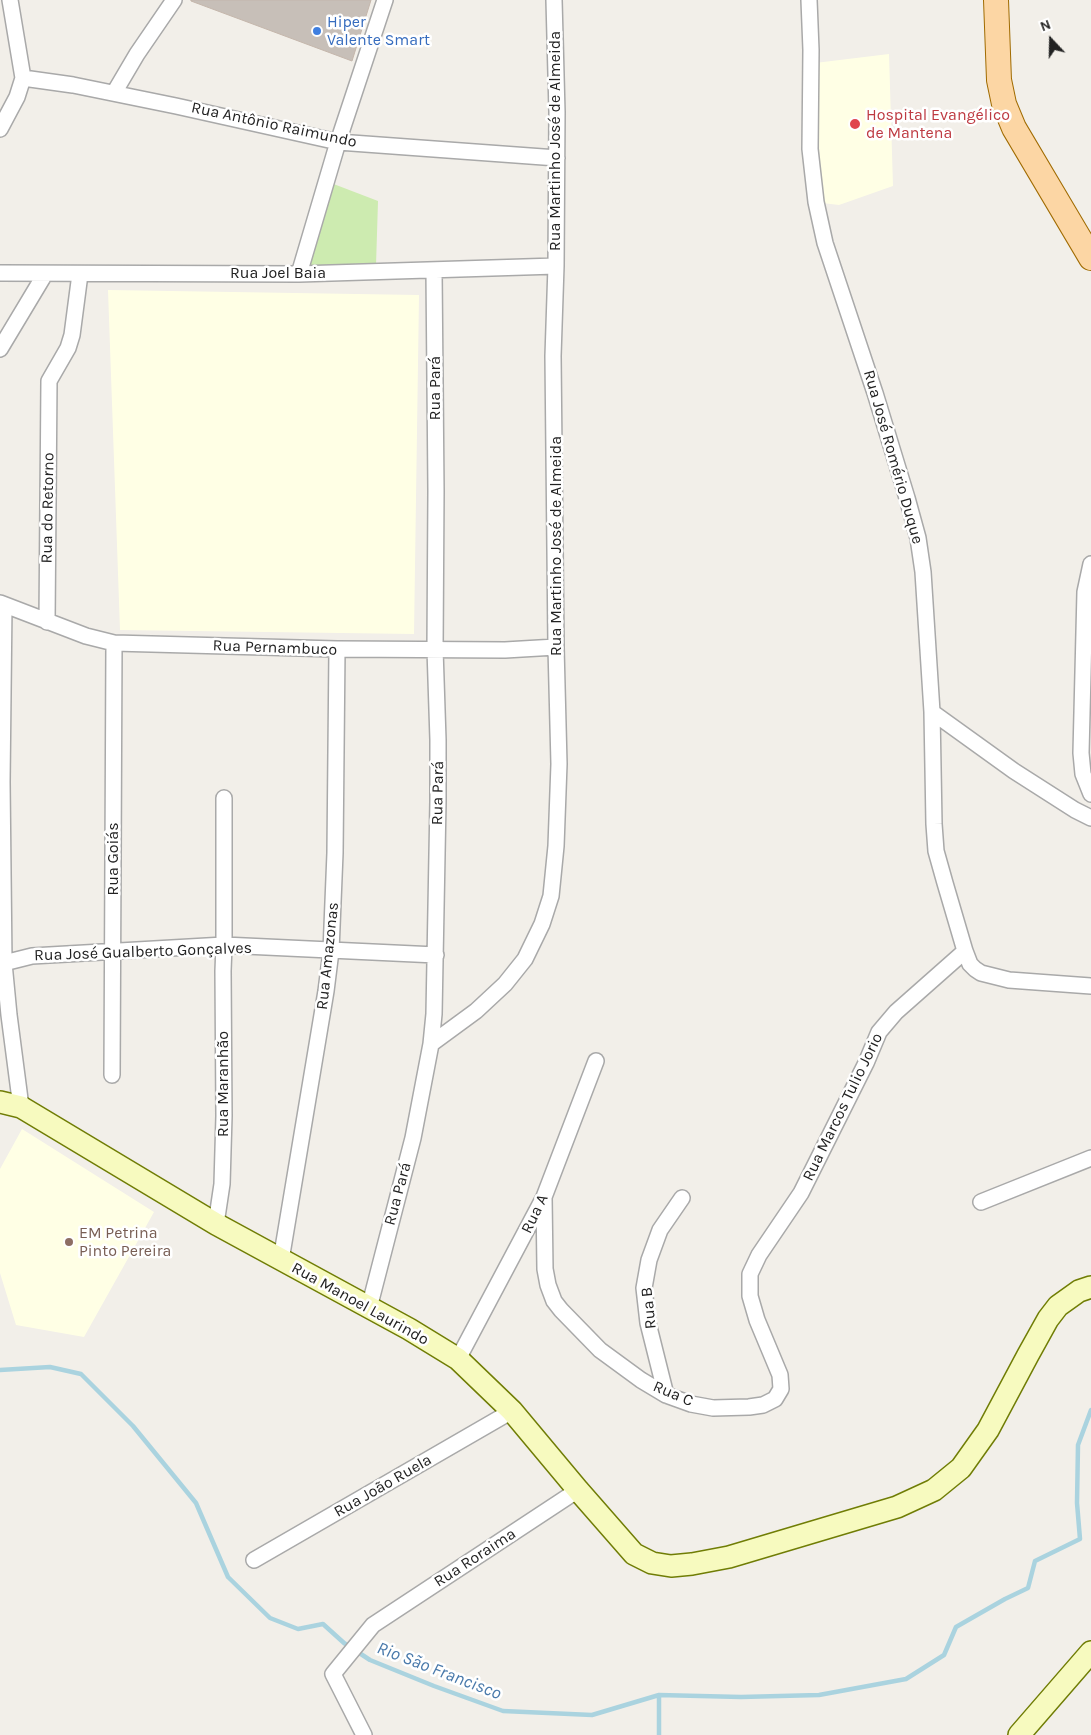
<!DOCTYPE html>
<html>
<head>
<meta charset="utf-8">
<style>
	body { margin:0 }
	#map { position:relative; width:1091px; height:1735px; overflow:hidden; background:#f2efe9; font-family:Karla,sans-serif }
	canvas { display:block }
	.north { position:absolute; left:1026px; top:15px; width:50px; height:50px; -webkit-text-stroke:4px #fff; paint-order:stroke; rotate:339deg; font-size:14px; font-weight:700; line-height:20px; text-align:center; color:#222 }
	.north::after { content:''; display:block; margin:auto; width:18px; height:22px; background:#222; clip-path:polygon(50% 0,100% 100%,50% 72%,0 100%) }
</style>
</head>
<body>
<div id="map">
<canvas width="1091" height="1735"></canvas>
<div class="north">N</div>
</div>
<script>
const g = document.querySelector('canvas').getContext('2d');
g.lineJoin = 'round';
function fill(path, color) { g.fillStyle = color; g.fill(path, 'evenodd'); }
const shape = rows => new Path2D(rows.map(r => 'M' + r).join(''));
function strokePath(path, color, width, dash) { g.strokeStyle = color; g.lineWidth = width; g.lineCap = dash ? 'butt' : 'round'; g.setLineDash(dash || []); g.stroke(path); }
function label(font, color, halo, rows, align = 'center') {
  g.font = font + ' Karla,sans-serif'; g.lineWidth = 5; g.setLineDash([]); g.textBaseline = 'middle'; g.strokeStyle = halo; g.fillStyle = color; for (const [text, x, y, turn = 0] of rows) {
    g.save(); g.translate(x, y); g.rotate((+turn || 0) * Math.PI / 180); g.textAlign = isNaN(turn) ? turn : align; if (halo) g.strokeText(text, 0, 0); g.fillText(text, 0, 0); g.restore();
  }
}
fill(shape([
	[889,54,893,186,839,205,822,203,815,63],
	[108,290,419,295,414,634,120,630],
	[22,1129,154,1212,84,1337,16,1325,0,1273,0,1169]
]), '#ffffe5');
fill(shape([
	[331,183,378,201,376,265,304,269]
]), '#cdebb0');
strokePath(shape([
	[0,1370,50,1367,81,1374,133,1426,196,1503,228,1577,270,1618,298,1629,323,1624,344,1643,370,1660,434,1686,503,1711,592,1715,659,1695,741,1697,819,1695,906,1679,944,1655,956,1627,1005,1599,1028,1588,1035,1561,1080,1539,1077,1503,1078,1445,1091,1410],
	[659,1695,659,1735]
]), '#aad3df', 4.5);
const building = shape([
	[191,0,371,0,352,61,191,1,191,0]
]);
fill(building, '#c7bfb8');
strokePath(building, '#c4b6ab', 1);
const street = shape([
	[809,0,811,50,810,149,816,202,825,243,875,393,907,498,918,538,923,572,932,712,934,824,936,851,945,883,965,951,970,964,975,969,981,973,1009,980,1091,986],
	[23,78,73,85,176,106,338,142,557,158],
	[114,93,137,54,174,0],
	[0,129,17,97,23,78,10,0],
	[0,273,299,274,556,266],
	[299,274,338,142,385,0],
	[0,349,45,274],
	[1091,564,1085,592,1081,753,1083,774,1091,794],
	[0,603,86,636,114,643,337,649,505,650,556,647],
	[4,605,2,782,4,963,9,1015,21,1107],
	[47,622,49,381,68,348,72,335,80,274],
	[932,712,1014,771,1075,810,1091,818],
	[0,964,32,956,224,945,436,955],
	[431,1044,476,1011,505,984,525,959,542,924,551,896,556,846,559,764,556,647,553,356,556,266,557,112,554,0],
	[112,1075,114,643],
	[544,1197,545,1269,548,1285,554,1301,561,1310,600,1350,641,1380,666,1395,691,1404,713,1408,749,1407,763,1405,775,1399,781,1389,780,1375,757,1320,750,1296,750,1274,759,1255,801,1193,866,1063,879,1032,896,1012,965,951],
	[981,1202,1091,1158],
	[216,1224,222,1184,224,1116,223,971,224,945,224,798],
	[281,1260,326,991,331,951,335,853,337,649],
	[369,1308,413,1138,431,1044,434,1014,438,801,438,740,435,649,436,491,434,271],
	[458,1359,544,1197,596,1061],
	[666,1395,648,1323,644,1288,649,1260,660,1230,682,1198],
	[254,1560,512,1411],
	[364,1735,333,1674,373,1625,578,1490]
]);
const secondary = shape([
	[0,1102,21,1107,216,1224,409,1329,458,1359,512,1411,578,1490,634,1554,652,1563,671,1566,692,1564,729,1557,897,1507,934,1490,961,1468,988,1430,1028,1355,1048,1319,1058,1306,1079,1291,1091,1287],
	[1019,1735,1091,1652]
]);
const primary = shape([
	[996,0,999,80,1004,104,1014,128,1091,258]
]);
strokePath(street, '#a9a9a9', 18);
strokePath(secondary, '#707d05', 24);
strokePath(primary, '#a06b00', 26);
strokePath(street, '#fff', 15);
strokePath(secondary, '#f7fabf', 21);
strokePath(primary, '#fcd6a4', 24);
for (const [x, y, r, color] of [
	[317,31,5,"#3f7fe0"],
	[855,124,6,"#e0444e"],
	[69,1242,5,"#8d6e63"]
]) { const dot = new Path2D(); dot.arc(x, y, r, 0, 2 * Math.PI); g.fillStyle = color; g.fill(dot); strokePath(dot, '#fff', 2); }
label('16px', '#366cbe', '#fff', [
	["Hiper",327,22],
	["Valente Smart",327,40]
], 'left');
label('16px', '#be3a42', '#fff', [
	["Hospital Evangélico",866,115],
	["de Mantena",866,133]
], 'left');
label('16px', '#222', '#fff', [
	["Rua Antônio Raimundo",274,125,12],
	["Rua Martinho José de Almeida",555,141,-90],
	["Rua Joel Baia",278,273],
	["Rua Pará",435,388,-90],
	["Rua José Romério Duque",893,457,74],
	["Rua do Retorno",48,508,-89],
	["Rua Martinho José de Almeida",556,546,-90],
	["Rua Pernambuco",275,648,2],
	["Rua Pará",438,793,-89],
	["Rua Goiás",113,859,-90],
	["Rua José Gualberto Gonçalves",143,952,-2],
	["Rua Amazonas",328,956,-84],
	["Rua Maranhão",223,1084,-90],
	["Rua Marcos Tulio Jorio",843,1107,-64],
	["Rua Pará",398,1194,-75],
	["Rua A",535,1214,-64],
	["Rua Manoel Laurindo",360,1304,29],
	["Rua B",649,1308,-96],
	["Rua C",673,1394,23],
	["Rua João Ruela",383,1486,-30],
	["Rua Roraima",475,1558,-33]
]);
label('16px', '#785e54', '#fff', [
	["EM Petrina",79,1233],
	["Pinto Pereira",79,1251]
], 'left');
label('italic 18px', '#4a7aab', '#fff', [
	["Rio São Francisco",439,1671,21]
]);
</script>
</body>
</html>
